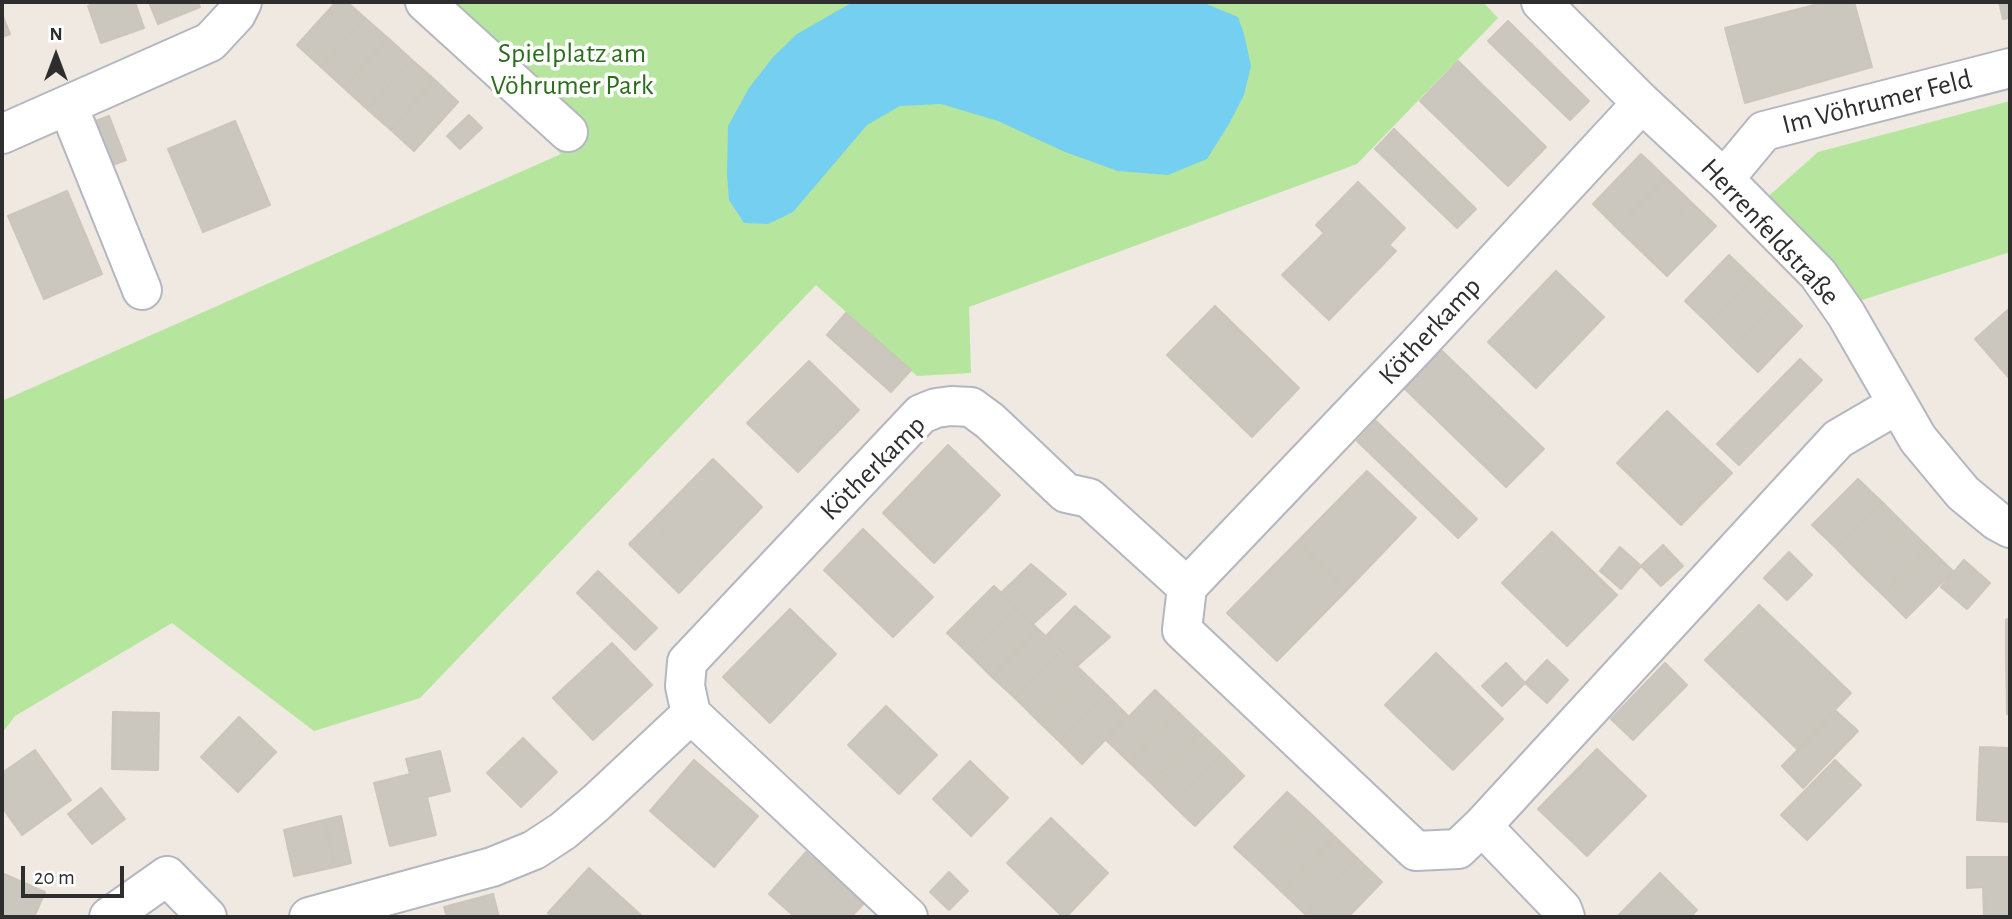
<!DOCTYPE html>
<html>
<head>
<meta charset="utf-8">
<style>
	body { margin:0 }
	#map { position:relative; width:2012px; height:919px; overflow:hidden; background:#efe9e1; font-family:"Alegreya Sans",sans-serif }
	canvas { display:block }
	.frame { position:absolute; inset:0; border:4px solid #2e2e2e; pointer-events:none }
	.north { position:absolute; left:21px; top:21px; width:70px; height:70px; -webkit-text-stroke:5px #fff; paint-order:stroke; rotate:0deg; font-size:19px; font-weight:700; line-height:28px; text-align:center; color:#2e2e2e }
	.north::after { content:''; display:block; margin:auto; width:24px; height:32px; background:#2e2e2e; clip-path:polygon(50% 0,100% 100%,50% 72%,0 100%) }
	.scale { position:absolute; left:21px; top:866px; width:103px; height:32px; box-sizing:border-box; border:4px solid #2e2e2e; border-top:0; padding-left:9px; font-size:21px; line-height:24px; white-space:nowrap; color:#2e2e2e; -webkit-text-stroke:5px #fff; paint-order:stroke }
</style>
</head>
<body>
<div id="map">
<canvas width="2012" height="919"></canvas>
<div class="frame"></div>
<div class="north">N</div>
<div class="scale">20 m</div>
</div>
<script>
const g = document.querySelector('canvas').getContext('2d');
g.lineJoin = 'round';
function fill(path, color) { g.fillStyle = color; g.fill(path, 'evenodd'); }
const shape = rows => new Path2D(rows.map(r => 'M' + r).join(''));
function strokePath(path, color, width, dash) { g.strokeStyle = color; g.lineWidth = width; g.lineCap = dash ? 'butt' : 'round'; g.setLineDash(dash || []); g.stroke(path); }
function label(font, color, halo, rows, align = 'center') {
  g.font = font + ' "Alegreya Sans",sans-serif'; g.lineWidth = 7; g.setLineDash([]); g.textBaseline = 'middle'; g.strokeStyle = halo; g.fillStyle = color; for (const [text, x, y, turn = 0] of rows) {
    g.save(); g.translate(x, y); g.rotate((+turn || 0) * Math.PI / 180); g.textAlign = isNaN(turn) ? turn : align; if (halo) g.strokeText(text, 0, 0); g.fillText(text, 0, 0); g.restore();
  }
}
fill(shape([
	[401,2,1483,2,1498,18,1357,164,969,307,971,373,917,376,816,285,420,698,314,731,172,623,15,716,2,733,2,401,561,154],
	[2010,101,2010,252,1856,302,1763,201,1818,152]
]), '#b6e59e');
fill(shape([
	[853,2,1202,2,1238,17,1244,34,1251,66,1244,95,1229,124,1207,159,1168,175,1118,171,1065,152,998,121,941,104,900,106,867,125,793,212,768,224,744,223,729,200,727,175,728,126,749,88,773,57,797,34]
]), '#75cff0');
const building = shape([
	[100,2,135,2,144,28,101,43,88,6,100,2],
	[149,2,198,2,200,7,158,24,149,2],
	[336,2,347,2,365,18,321,67,297,45,336,2],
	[1826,2,1854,2,1872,67,1745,103,1725,28,1826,2],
	[1999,2,2010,2,2010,18,2003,19,1999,2],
	[2,14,10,34,2,37,2,14],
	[365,18,388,38,344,88,321,67,365,18],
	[1508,21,1589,101,1570,120,1488,41,1508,21],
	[388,38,412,60,367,109,344,88,388,38],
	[412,60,435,80,391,130,367,109,412,60],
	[1458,61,1546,147,1508,186,1420,101,1458,61],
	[435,80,458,102,414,151,391,130,435,80],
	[469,115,482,128,460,149,447,136,469,115],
	[109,116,126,160,102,169,85,125,109,116],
	[235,121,270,205,203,232,168,149,235,121],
	[1394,129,1476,209,1457,228,1375,149,1394,129],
	[1641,154,1666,178,1617,228,1593,204,1641,154],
	[1666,178,1691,202,1642,252,1617,228,1666,178],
	[1358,182,1405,228,1389,245,1396,251,1329,320,1282,275,1324,233,1316,225,1358,182],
	[67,191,102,274,44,299,8,216,67,191],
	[1691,202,1716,226,1667,276,1642,252,1691,202],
	[1729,255,1754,279,1709,324,1685,301,1729,255],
	[1556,271,1604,317,1536,388,1488,342,1556,271],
	[1754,279,1778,302,1733,348,1709,324,1754,279],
	[1778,302,1802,326,1758,372,1733,348,1778,302],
	[1215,306,1299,388,1252,437,1167,355,1215,306],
	[2010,308,2010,379,1975,339,2010,308],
	[846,313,911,370,891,392,827,335,846,313],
	[1441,350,1544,449,1506,487,1404,388,1441,350],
	[1800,359,1822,380,1739,465,1717,444,1800,359],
	[809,361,859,410,798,472,747,423,809,361],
	[1667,411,1732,473,1681,525,1617,463,1667,411],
	[1376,421,1477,519,1458,538,1357,441,1376,421],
	[948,445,1000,495,934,563,883,513,948,445],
	[713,459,762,507,703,568,653,520,713,459],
	[1367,471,1416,518,1347,590,1297,542,1367,471],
	[1858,479,1882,502,1836,548,1812,525,1858,479],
	[1882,502,1905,525,1859,572,1836,548,1882,502],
	[653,520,703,568,679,593,629,544,653,520],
	[1905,525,1929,548,1883,595,1859,572,1905,525],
	[863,529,933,597,893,637,824,570,863,529],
	[1552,532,1617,595,1567,646,1502,583,1552,532],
	[1297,542,1347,590,1277,661,1227,613,1297,542],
	[1663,545,1683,566,1661,586,1641,566,1663,545],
	[1620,547,1641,566,1621,589,1600,571,1620,547],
	[1929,548,1953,571,1906,618,1883,595,1929,548],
	[1789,552,1812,575,1787,600,1764,578,1789,552],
	[1964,560,1990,583,1967,609,1941,587,1964,560],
	[1031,564,1066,594,1033,624,1001,593,1031,564],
	[598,571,657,628,635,650,577,593,598,571],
	[994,586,1016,607,970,655,947,633,994,586],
	[1759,605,1851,693,1797,749,1705,660,1759,605],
	[1075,606,1110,637,1077,666,1046,636,1075,606],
	[1016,607,1038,629,992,677,970,655,1016,607],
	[790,609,836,654,770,723,723,677,790,609],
	[2010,618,2010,658,2006,658,2006,620,2010,618],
	[1038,629,1061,651,1015,698,992,677,1038,629],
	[612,643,652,685,593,740,553,698,612,643],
	[1061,651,1084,673,1037,720,1015,698,1061,651],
	[1436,653,1503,719,1453,770,1385,705,1436,653],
	[2006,658,2010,658,2010,714,2007,714,2006,658],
	[1547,660,1568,680,1547,703,1525,683,1547,660],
	[1506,663,1525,683,1502,706,1482,686,1506,663],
	[1665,663,1687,685,1633,740,1611,719,1665,663],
	[1084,673,1106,694,1060,742,1037,720,1084,673],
	[1155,690,1178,712,1129,762,1106,740,1155,690],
	[1106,694,1128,716,1082,764,1060,742,1106,694],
	[886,706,937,755,899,794,848,745,886,706],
	[1836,711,1858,731,1803,788,1782,766,1836,711],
	[113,712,159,713,158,770,112,769,113,712],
	[1178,712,1200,733,1151,783,1129,762,1178,712],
	[239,717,276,752,238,792,201,757,239,717],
	[1200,733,1222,754,1173,805,1151,783,1200,733],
	[523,738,557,772,521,807,487,773,523,738],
	[1980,747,2010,748,2010,822,1977,820,1980,747],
	[1597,749,1646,796,1587,856,1538,809,1597,749],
	[35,750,71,800,22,835,2,807,2,773,35,750],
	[440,751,450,791,427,797,436,835,390,846,374,783,410,774,406,759,440,751],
	[1222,754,1244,776,1195,826,1173,805,1222,754],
	[694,760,758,816,714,867,650,811,694,760],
	[1835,760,1861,785,1807,840,1781,815,1835,760],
	[970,761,1008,798,971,836,933,799,970,761],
	[101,788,125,819,92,844,68,814,101,788],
	[1287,792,1311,814,1258,869,1234,847,1287,792],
	[1311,814,1335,837,1282,892,1258,869,1311,814],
	[341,816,351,863,335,867,324,820,341,816],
	[1051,818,1108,873,1066,917,1063,917,1007,863,1051,818],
	[324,820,335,867,294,876,284,830,324,820],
	[1335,837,1358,859,1305,914,1282,892,1335,837],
	[806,852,864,903,851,917,795,917,769,894,806,852],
	[1967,857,2010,857,2010,917,1984,917,1983,887,1967,888,1967,857],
	[1358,859,1382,882,1348,917,1308,917,1305,914,1358,859],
	[589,868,643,917,553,917,548,913,589,868],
	[949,872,968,891,949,910,930,892,949,872],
	[1660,873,1697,910,1690,917,1617,917,1660,873],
	[4,874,45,892,34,917,2,917,2,878,4,874],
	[493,894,499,917,447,917,444,907,493,894]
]);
fill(building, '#cbc7bf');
strokePath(building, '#cbc5ba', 2);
const street = shape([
	[425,2,568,132],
	[1541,2,1642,103,1724,179,1818,274,1846,314,1918,439,1963,493,1997,521,2010,528],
	[68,106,142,290],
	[2,134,210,42,236,14,242,2],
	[1724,179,1764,131,2010,68],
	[1187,587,1182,630,1416,851,1458,849,1482,826],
	[109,917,167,876,207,917],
	[309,917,492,867,534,850,563,831,597,802,691,714],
	[908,917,691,714,685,686,687,662,921,414,936,408,951,406,971,407,990,421,1066,493,1089,498,1187,587,1415,348,1642,103],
	[1565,917,1562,909,1482,826,1838,439,1898,404]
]);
strokePath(street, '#b4b7c1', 42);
strokePath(street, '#fff', 38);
label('28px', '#2c6e1b', '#fff', [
	["Spielplatz am",572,54],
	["Vöhrumer Park",572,86]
]);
label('28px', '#2e2e2e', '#fff', [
	["Im Vöhrumer Feld",1877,102,-14],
	["Herrenfeldstraße",1770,232,47],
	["Kötherkamp",1430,331,-47],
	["Kötherkamp",873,468,-45]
]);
</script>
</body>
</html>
